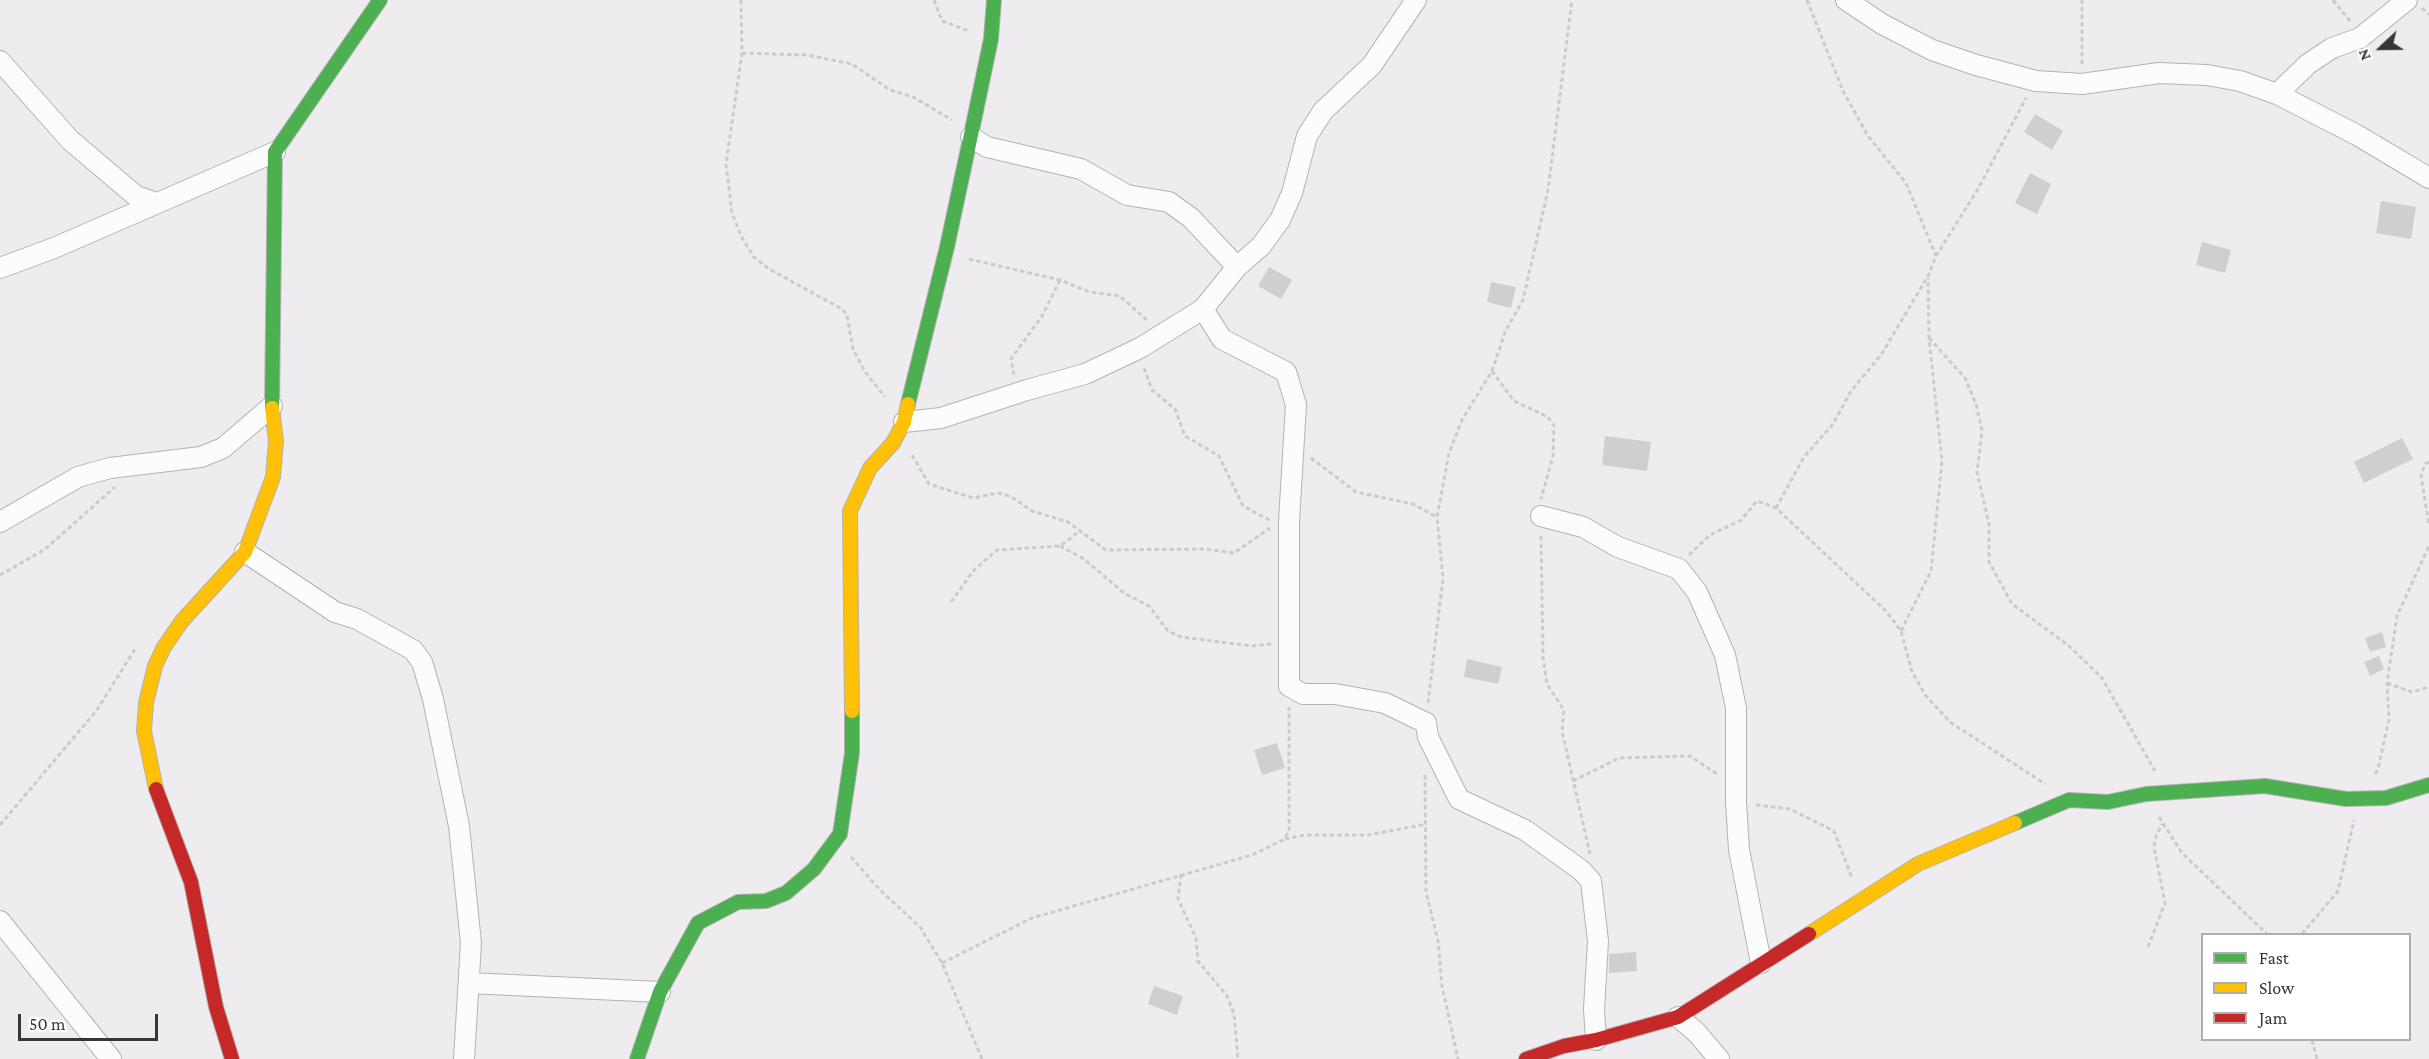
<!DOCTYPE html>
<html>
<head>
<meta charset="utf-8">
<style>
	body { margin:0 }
	#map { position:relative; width:2429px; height:1059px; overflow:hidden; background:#eeecef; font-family:"Crimson Pro",serif }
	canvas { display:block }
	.legend { position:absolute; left:2201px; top:933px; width:210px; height:108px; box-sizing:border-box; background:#fff; border:2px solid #afaeaf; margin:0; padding:8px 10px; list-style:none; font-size:18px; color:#363537 }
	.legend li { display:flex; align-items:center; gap:12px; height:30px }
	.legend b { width:30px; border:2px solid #afaeaf }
	.north { position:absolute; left:2351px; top:18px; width:60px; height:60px; -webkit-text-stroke:4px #fff; paint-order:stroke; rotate:248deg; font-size:16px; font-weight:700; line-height:24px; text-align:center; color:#363537 }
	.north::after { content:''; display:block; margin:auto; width:21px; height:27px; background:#363537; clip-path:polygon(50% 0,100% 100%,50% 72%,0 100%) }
	.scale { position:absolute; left:18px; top:1014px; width:140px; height:27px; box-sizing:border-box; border:3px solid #363537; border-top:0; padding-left:8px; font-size:18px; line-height:21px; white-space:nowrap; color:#363537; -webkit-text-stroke:4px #fff; paint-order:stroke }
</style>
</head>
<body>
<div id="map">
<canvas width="2429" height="1059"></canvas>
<ul class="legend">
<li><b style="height:8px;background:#4caf50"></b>Fast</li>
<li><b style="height:8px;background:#ffc107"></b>Slow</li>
<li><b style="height:8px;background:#c62828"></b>Jam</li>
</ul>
<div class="north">N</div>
<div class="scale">50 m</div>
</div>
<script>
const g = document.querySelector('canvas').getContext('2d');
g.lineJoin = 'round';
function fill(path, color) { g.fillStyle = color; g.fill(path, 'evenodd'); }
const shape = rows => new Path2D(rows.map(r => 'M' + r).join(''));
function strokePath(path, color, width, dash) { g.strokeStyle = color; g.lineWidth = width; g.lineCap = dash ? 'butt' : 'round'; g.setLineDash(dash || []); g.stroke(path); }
fill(shape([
	[2035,114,2063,131,2052,150,2024,132],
	[2030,173,2051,184,2037,214,2015,203],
	[2381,201,2416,207,2411,239,2376,233],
	[2202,242,2231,250,2225,273,2196,265],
	[1269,267,1292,280,1281,299,1258,286],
	[1491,282,1516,287,1511,308,1487,302],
	[1605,436,1651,442,1647,471,1602,465],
	[2402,438,2413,459,2364,483,2354,462],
	[2382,632,2386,647,2370,652,2365,638],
	[2379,656,2384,669,2370,676,2364,662],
	[1467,659,1502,667,1498,684,1464,677],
	[1277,743,1285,768,1262,775,1254,750],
	[1636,952,1637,971,1609,973,1609,954],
	[1154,986,1183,996,1177,1015,1148,1004]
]), '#cfced0');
const street = shape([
	[1846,0,1882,24,1932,50,1976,65,2036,81,2082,84,2159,73,2207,75,2240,81,2277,94,2357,135,2429,178],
	[0,61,70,140,136,196,156,203],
	[2277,94,2308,64,2332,48,2360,38,2407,0],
	[971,137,987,147,1081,169,1127,195,1169,202,1191,218,1237,267],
	[0,268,54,248,275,152],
	[1203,309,1222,339,1286,372,1296,405,1289,521,1289,686,1303,694,1335,694,1385,703,1426,723,1428,737,1459,799,1525,830,1581,870,1591,881,1598,941,1594,1009,1596,1040],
	[904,422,941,418,1027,390,1085,374,1140,348,1203,309,1237,267,1261,246,1280,220,1292,193,1307,136,1323,111,1372,65,1416,0],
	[1541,516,1583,527,1618,547,1679,569,1697,592,1725,655,1736,708,1736,802,1739,850,1761,963],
	[0,522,78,477,110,468,201,457,223,448,272,406],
	[245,552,335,612,357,619,413,650,422,662,433,699,459,826,471,943,464,1059],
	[0,921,111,1059],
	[469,983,660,992],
	[1678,1017,1696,1032,1719,1059]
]);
const fast = shape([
	[908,404,947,247,972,130,991,39,994,0],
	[272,408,275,152,380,0],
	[2015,823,2069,800,2108,802,2146,794,2265,786,2346,799,2386,798,2429,785],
	[637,1059,660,992,698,923,738,902,766,901,786,893,814,869,840,834,852,753,852,711]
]);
const slow = shape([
	[852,711,850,511,870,468,893,443,904,422,908,404],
	[156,789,144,731,146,703,155,666,164,647,182,621,245,552,273,477,276,441,272,408],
	[1809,934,1918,864,2015,823]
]);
const jam = shape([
	[156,789,191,882,216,1007,232,1059],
	[1526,1059,1564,1046,1596,1040,1678,1017,1809,934]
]);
strokePath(street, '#b3b2b4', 22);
strokePath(fast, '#b3b2b4', 16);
strokePath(slow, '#b3b2b4', 16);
strokePath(jam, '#b3b2b4', 16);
strokePath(shape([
	[741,0,742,53,726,164,732,213,741,236,754,257,769,269,842,309,847,315,853,349,865,372,885,397],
	[934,0,942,21,969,31],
	[1807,0,1843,91,1868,136,1906,183,1936,256],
	[2333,0,2350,21],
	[2422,8,2429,15],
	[742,53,807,55,852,64,890,90,913,97,952,120],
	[2082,64,2082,0],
	[969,259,1060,280,1090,292,1120,296,1148,321],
	[1929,338,1965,378,1976,404,1982,431,1977,472,1989,524,1989,562,2012,604,2068,645,2102,678,2155,771],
	[1144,368,1152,390,1175,409,1185,436,1219,456,1243,506,1271,521],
	[1492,371,1514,401,1548,417,1554,426,1553,456,1541,499],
	[1014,375,1011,359,1042,316,1060,280],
	[912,455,929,484,973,498,998,493,1010,496,1032,511,1068,522,1106,550,1206,549,1234,553,1270,528],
	[1311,458,1356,492,1413,504,1437,517],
	[2429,462,2425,464,2421,476,2429,525],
	[1776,508,1804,457,1833,424,1851,391,1881,355,1928,276,1936,256,1978,189,2026,98],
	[1541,536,1543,658,1547,684,1564,710,1562,731,1590,854],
	[1060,546,1084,559,1124,593,1149,606,1168,631,1181,637,1252,646,1271,644],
	[1689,555,1710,535,1741,520,1757,501,1776,508,1886,611,1901,631,1912,672,1926,696,1950,722,2045,784],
	[0,575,44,550,115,487],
	[951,602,974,570,997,550,1060,546,1080,531],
	[1901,631,1931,571,1942,461,1929,338,1928,278],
	[2387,683,2412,692,2429,687],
	[1428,703,1443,578,1437,517,1449,453,1462,420,1492,371,1505,332,1523,300,1548,190,1572,0],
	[2375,774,2378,769,2389,719,2387,683,2397,616,2429,546],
	[1425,775,1426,892,1438,941,1442,986,1458,1059],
	[1573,781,1619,758,1690,756,1717,774],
	[1756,805,1790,809,1834,831,1852,878],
	[2159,817,2182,853,2267,934],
	[0,825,97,710,135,649],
	[1285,839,1305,835,1368,835,1427,824],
	[851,857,880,890,920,927,942,963,982,1059],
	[1181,874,1178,899,1196,938,1198,961,1227,996,1234,1014,1238,1059],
	[2302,934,2338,891,2354,820],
	[2148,947,2165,903,2154,847,2156,836,2162,824],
	[942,963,1032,918,1252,855,1283,840,1289,832,1289,707],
	[2312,1040,2317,1059]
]), '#cccbcc', 3, [4.5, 3]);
strokePath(street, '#fcfcfd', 20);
strokePath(fast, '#4caf50', 14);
strokePath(slow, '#ffc107', 14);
strokePath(jam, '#c62828', 14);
</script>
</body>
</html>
